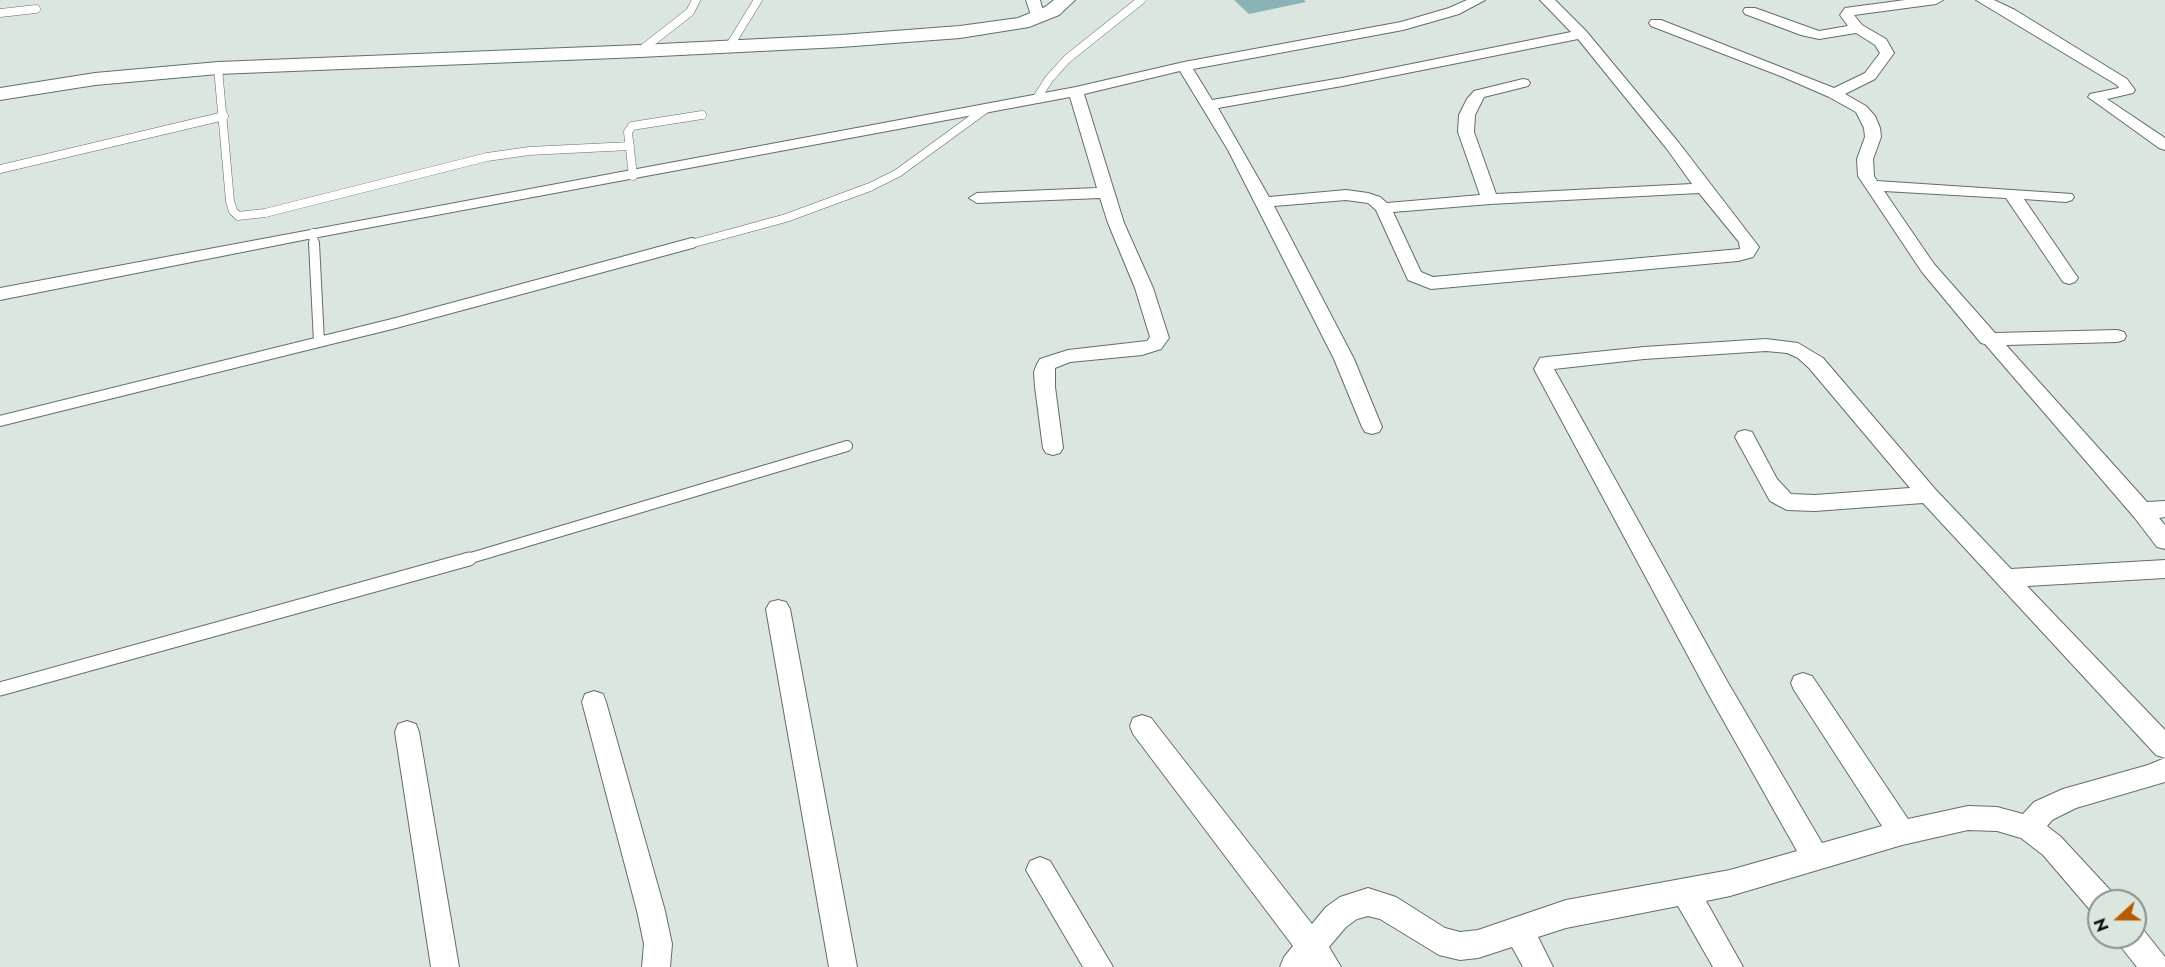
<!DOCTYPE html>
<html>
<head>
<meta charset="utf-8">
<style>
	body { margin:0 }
	#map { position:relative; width:2165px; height:967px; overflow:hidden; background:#dae6de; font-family:Jost,sans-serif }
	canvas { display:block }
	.north { position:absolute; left:2087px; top:889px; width:60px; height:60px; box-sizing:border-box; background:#dae6de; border:2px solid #88918b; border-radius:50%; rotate:249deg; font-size:16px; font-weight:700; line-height:24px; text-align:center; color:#0e120f }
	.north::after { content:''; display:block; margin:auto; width:21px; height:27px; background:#b75a02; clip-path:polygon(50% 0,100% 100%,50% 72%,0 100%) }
</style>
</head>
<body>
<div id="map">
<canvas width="2165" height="967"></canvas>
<div class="north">N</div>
</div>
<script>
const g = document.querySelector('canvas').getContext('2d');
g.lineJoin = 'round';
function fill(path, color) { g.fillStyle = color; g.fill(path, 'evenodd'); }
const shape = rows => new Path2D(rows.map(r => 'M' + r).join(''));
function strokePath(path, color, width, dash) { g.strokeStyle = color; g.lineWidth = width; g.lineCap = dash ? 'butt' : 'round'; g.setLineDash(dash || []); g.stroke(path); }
fill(shape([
	[1234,0,1304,0,1306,2,1249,14]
]), '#8ab3b5');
const laneFar2 = shape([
	[0,13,36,9],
	[729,47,758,0],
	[640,51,690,12,696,0],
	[218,68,230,201,233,211,238,216,265,213,487,157,529,151,630,146],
	[1037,98,1049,79,1067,59,1141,0],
	[0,169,224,116],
	[633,176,628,132,632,126,702,115],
	[313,233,314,245],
	[687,245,786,218,870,187,898,173,987,108]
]);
const laneFar1 = shape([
	[314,243,319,342],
	[0,421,396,323,692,243],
	[464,560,847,446]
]);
const lane = shape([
	[0,689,469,559]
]);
const street = shape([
	[1026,0,1040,0,1045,18,1043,21,1033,21,1026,0],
	[1467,0,1485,0,1459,14,1403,30,1193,69,1212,100,1342,78,1571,32,1540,0,1555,0,1586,31,1679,143,1759,247,1753,257,1738,261,1431,289,1408,280,1376,210,1368,203,1346,200,1274,206,1354,359,1382,427,1379,432,1372,434,1365,432,1362,427,1334,359,1228,150,1180,71,1084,94,1124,223,1153,288,1169,338,1161,349,1142,355,1070,362,1055,368,1055,387,1063,448,1060,453,1053,455,1046,453,1043,448,1035,387,1034,372,1037,364,1040,359,1068,350,1147,341,1150,337,1135,288,1108,223,1100,198,977,203,969,198,977,193,1097,188,1070,97,313,238,0,300,0,288,1076,87,1184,62,1401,22,1449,8,1467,0],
	[1578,39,1667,149,1692,184,1496,194,1474,132,1475,115,1484,97,1528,86,1530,83,1528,80,1523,79,1474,91,1467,99,1459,115,1458,132,1480,195,1387,203,1380,197,1368,193,1346,190,1269,197,1218,108,1342,86,1578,39],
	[1699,193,1739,242,1740,249,1433,277,1421,272,1393,212,1490,204,1699,193],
	[1905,0,1943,0,1936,4,1854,15,1862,25,1886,39,1894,53,1875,79,1845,94,1866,106,1875,116,1880,128,1881,137,1873,159,1874,176,1877,181,2072,194,2074,197,2072,200,2066,202,2024,199,2078,278,2075,282,2069,284,2063,282,2006,198,1884,191,1934,264,1995,333,2117,330,2124,332,2126,336,2124,340,2117,342,2006,345,2147,502,2165,501,2165,517,2159,518,2165,525,2165,549,2157,547,2134,517,1985,344,1981,343,1922,272,1858,176,1857,159,1865,137,1864,128,1856,112,1829,97,1783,77,1651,26,1649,23,1651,20,1661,20,1834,88,1865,73,1880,53,1875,45,1856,33,1819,39,1801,35,1745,14,1743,11,1745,8,1755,8,1819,31,1848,26,1840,15,1845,8,1905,0],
	[1976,0,1994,0,2015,10,2127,79,2135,90,2133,93,2107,99,2165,138,2165,150,2159,148,2088,97,2090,94,2119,88,2117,85,1976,0],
	[1766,339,1798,343,1823,358,1935,489,2011,569,2165,560,2165,578,2027,586,2165,730,2165,758,2156,755,1923,503,1815,511,1787,510,1770,501,1735,437,1738,432,1745,430,1752,432,1777,479,1791,494,1815,495,1910,488,1809,368,1798,358,1787,353,1766,351,1644,359,1554,369,1727,681,1822,843,1882,826,1794,690,1791,683,1794,676,1803,673,1812,676,1908,819,1968,806,1997,807,2023,814,2034,802,2063,789,2148,765,2165,758,2165,782,2076,808,2052,820,2047,826,2061,837,2111,891,2115,901,2099,901,2099,914,2091,911,2043,855,2021,838,1997,831,1968,830,1902,845,1730,896,1706,901,1743,967,1713,967,1678,906,1566,928,1538,937,1553,967,1523,967,1512,947,1478,958,1460,960,1439,955,1380,919,1368,916,1357,919,1346,927,1329,947,1341,967,1280,967,1284,957,1293,946,1133,734,1130,726,1133,718,1142,715,1151,718,1312,924,1326,907,1340,897,1368,888,1396,897,1445,928,1460,932,1478,930,1566,900,1730,870,1797,851,1709,695,1534,369,1540,358,1547,357,1644,347,1766,339],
	[778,600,786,602,790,609,857,967,829,967,766,609,770,602,778,600],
	[594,691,603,694,606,702,665,911,672,944,670,967,642,967,644,944,637,911,582,702,585,694,594,691],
	[407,721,416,724,419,732,459,967,431,967,395,732,398,724,407,721],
	[1040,857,1050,861,1113,967,1083,967,1026,870,1030,861,1040,857],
	[2135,925,2141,927,2165,957,2165,967,2137,967,2121,947,2117,937,2135,937,2135,925]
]);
const secondary = shape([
	[1054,0,1075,0,1059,15,1029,27,960,38,841,47,640,57,218,74,95,85,0,100,0,88,95,73,218,62,640,45,841,35,960,26,1018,18,1045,7,1054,0]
]);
strokePath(laneFar2, '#636e67', 9);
strokePath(laneFar1, '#636e67', 12);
strokePath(lane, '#636e67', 15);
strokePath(street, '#636e67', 2);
strokePath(secondary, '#636e67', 2);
strokePath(laneFar2, '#fff', 8);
strokePath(laneFar1, '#fff', 10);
strokePath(lane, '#fff', 13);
fill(street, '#fff');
fill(secondary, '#fff');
</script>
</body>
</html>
